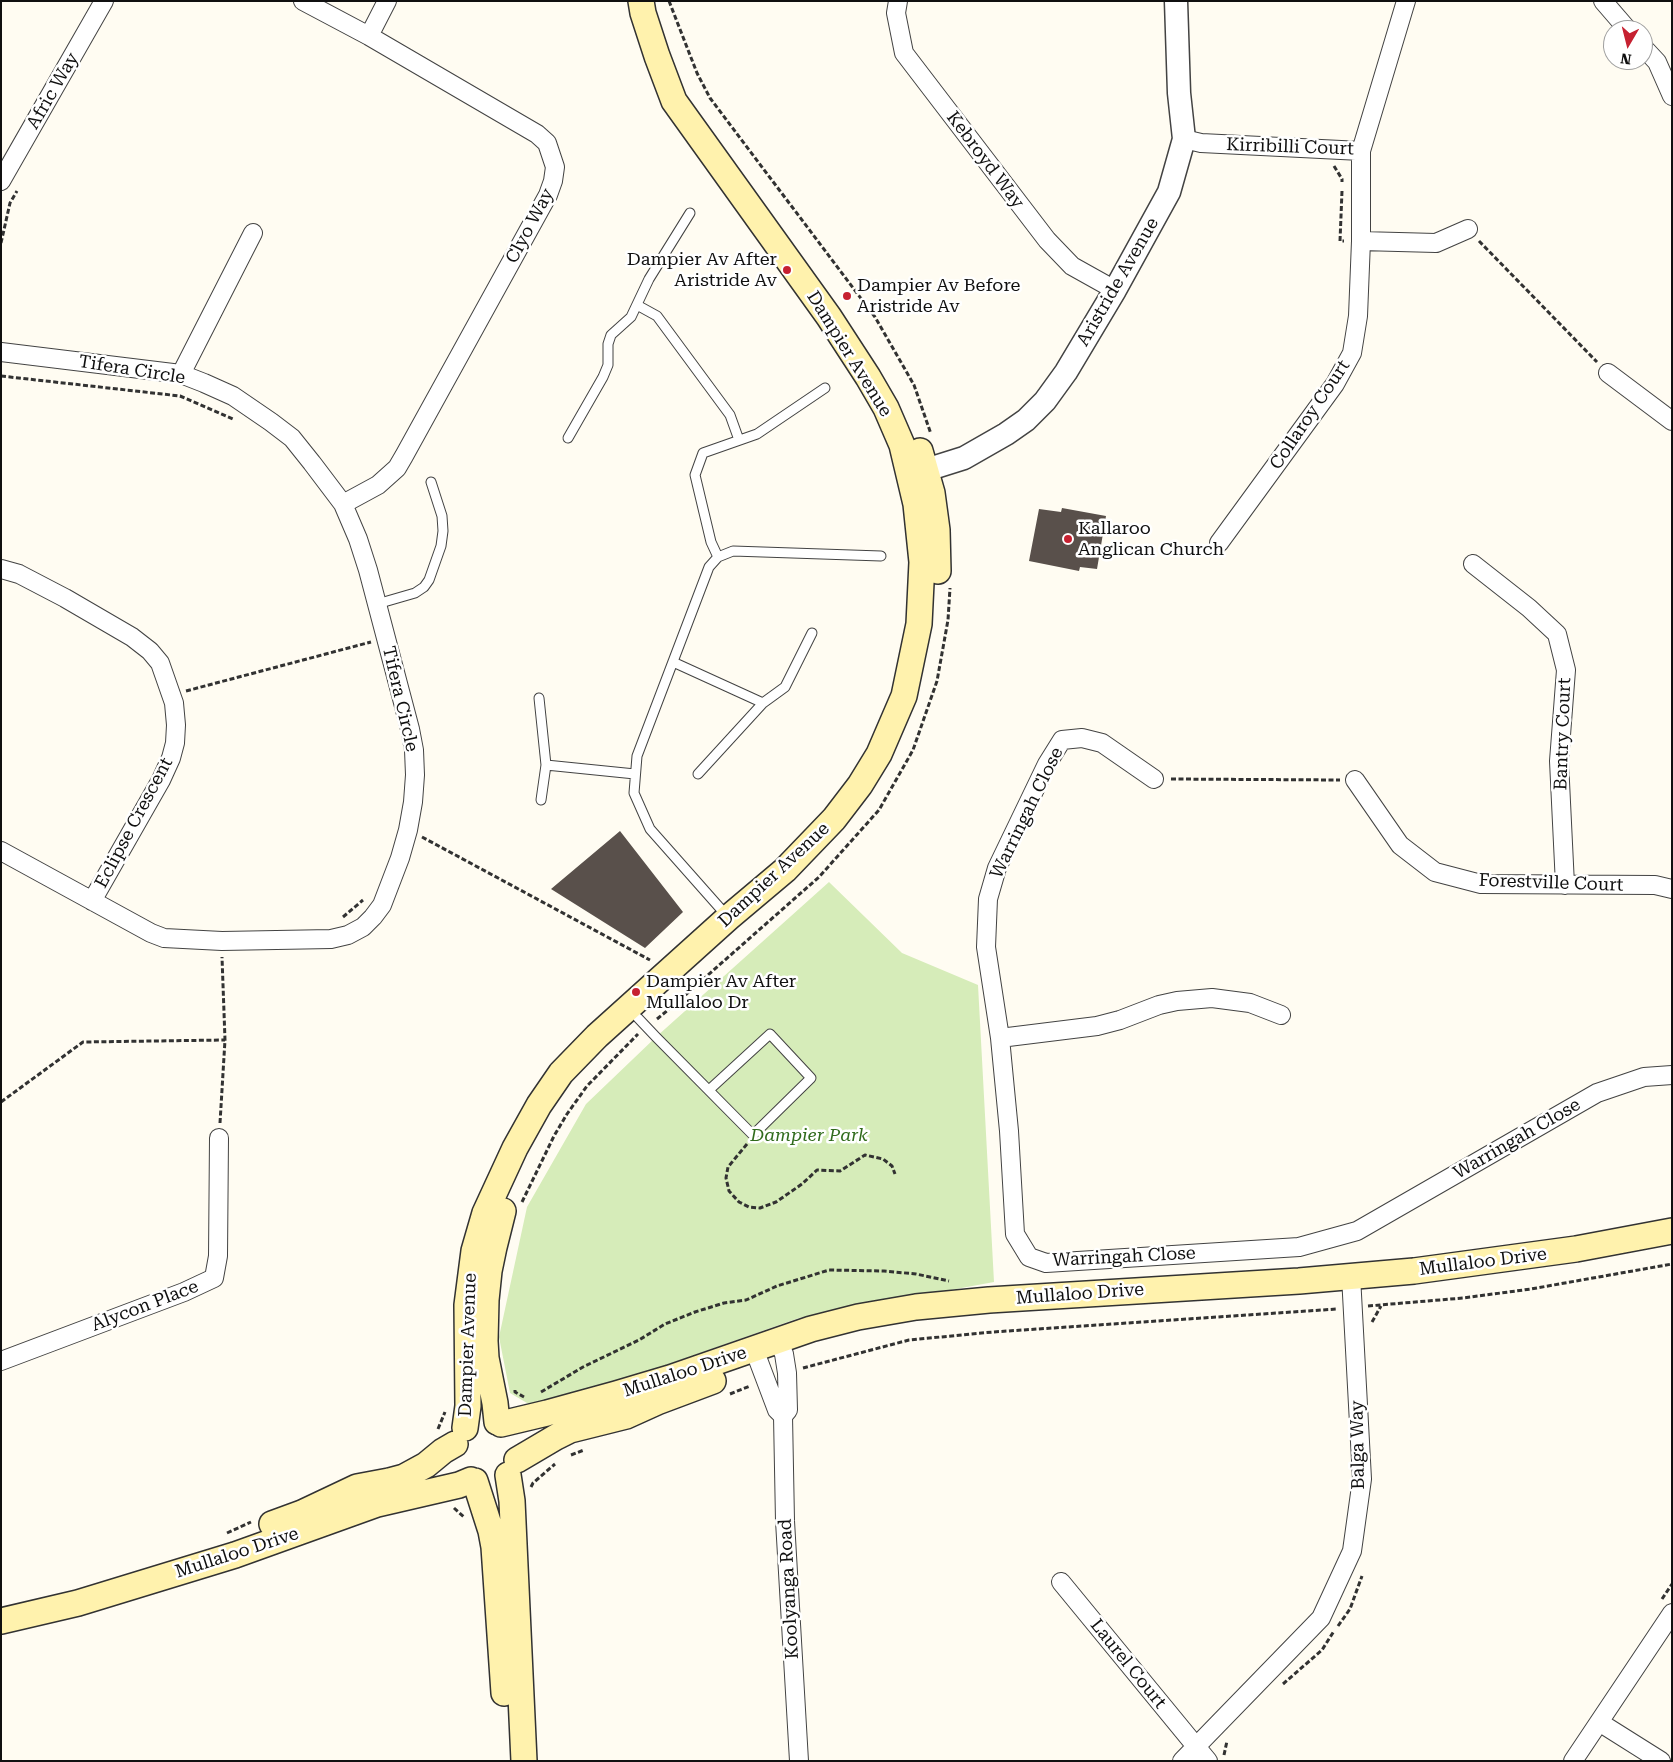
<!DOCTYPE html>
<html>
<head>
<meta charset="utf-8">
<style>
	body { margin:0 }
	#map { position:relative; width:1673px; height:1762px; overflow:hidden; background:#fffcf2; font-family:"Roboto Serif",serif }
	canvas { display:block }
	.frame { position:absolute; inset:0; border:2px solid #101010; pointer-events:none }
	.north { position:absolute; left:1603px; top:20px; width:50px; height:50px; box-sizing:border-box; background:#fff; border:1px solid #9f9f9f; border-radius:50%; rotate:188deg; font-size:14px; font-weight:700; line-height:20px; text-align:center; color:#101010 }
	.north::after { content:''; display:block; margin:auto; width:18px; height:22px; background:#c62131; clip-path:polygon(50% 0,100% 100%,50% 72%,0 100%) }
</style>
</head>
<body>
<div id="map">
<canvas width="1673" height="1762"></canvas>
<div class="frame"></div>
<div class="north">N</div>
</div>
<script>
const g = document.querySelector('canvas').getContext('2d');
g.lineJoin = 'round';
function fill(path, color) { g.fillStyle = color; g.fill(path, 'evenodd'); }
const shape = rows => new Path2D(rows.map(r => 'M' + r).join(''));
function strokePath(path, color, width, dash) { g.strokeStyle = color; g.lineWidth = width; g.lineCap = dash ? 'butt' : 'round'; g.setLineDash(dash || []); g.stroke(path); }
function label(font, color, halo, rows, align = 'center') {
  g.font = font + ' "Roboto Serif",serif'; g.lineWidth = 5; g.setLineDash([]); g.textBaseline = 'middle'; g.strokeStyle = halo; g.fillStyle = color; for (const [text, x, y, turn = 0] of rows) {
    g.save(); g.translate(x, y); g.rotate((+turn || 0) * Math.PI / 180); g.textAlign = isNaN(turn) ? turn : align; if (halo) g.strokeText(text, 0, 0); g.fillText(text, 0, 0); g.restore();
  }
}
fill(shape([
	[829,882,902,953,978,985,994,1282,799,1318,539,1410,510,1393,499,1337,527,1207,586,1104,656,1037]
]), '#d6ecb9');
fill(shape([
	[1062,508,1106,516,1097,569,1080,567,1079,571,1029,561,1039,509,1061,512],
	[620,831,683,912,645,948,551,889]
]), '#59504b');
const service = shape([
	[637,305,657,316,730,415,739,440],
	[568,438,603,377,608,365,608,344,611,335,631,317,649,279,690,213],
	[718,557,711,542,695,475,703,453,757,434,825,388],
	[377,604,415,593,424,587,429,580,441,546,443,531,442,516,431,482],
	[673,662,763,703,785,687,812,633],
	[539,698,546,765,541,800],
	[546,765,635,774],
	[698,774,763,703],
	[727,916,650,829,634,793,637,756,709,567,718,557,733,551,881,556],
	[638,1018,656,1037,753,1135,811,1078,770,1034,709,1090]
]);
const minor = shape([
	[303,1,369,36,537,134,547,143,555,167,553,181,548,195,404,456,397,468,378,485,343,504],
	[898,1,896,13,904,53,1047,240,1072,266,1115,290],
	[1603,1,1628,30],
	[369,36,387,1],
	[1643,47,1657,62,1672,96],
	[1184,139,1201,143,1361,151,1406,1],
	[1,181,104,1],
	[1361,241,1436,243,1468,229],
	[1,352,181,374,204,383,233,396,271,422,292,438,312,463,343,504,358,539,368,570,410,729,414,750,415,775,413,802,408,830,400,858,382,905,373,917,363,927,348,935,331,939,222,941,164,938,151,933,1,851],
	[1608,373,1672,421],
	[181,374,253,233],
	[1219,543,1335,384,1352,353,1358,316,1361,241,1361,151],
	[1473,564,1529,608,1557,634,1566,670,1559,761,1565,885],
	[1,569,19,574,65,598,132,637,150,651,160,663,174,703,176,725,175,743,171,758,161,780,92,901],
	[1154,779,1102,743,1082,738,1062,740,1047,764,997,868,988,899,986,947,1000,1038,1009,1131,1015,1234,1029,1257,1046,1263,1299,1247,1357,1231,1597,1093,1644,1077,1672,1075],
	[1355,780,1400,845,1435,872,1481,884,1655,885,1672,889],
	[1000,1038,1097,1026,1120,1020,1159,1005,1177,1001,1212,998,1250,1003,1281,1015],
	[778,1341,784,1354,787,1373,788,1410,783,1416,785,1521,799,1761],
	[754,1349,777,1410,783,1416],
	[1,1361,184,1292,214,1278,218,1256,219,1138],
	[1061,1582,1208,1761],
	[1599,1722,1661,1761],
	[1182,1761,1321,1618,1352,1551,1362,1479,1351,1276],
	[1573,1761,1672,1613]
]);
const tertiary = shape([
	[910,475,964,458,1006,434,1026,420,1045,401,1066,372,1115,290,1169,192,1184,139,1179,93,1176,1]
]);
const secondary = shape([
	[920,451,932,493,937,530,938,571],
	[497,1422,495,1403,486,1358,485,1341,486,1300,489,1271,494,1247,503,1211],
	[501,1424,547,1413,616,1394,670,1378,811,1329,858,1317,916,1307,989,1300,1299,1281,1414,1271,1576,1249,1672,1231],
	[465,1428,468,1406,467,1305,474,1251,485,1213,515,1148,539,1105,561,1073,597,1036,728,918,785,870,834,819,860,785,879,754,904,696,919,624,922,562,916,504,902,445,886,408,868,377,829,317,674,101,657,56,643,13,641,1],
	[517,1460,556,1437,570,1430,626,1416,657,1402,713,1381],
	[508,1475,512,1501,524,1761],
	[475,1481,491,1531,494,1547,504,1693],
	[272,1524,302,1513,357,1487,389,1481,404,1477,426,1465,443,1451,455,1444],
	[1,1621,78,1603,235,1555,377,1504,459,1485,471,1480]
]);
strokePath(service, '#434343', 11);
strokePath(minor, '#434343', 20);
strokePath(tertiary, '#434343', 25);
strokePath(secondary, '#323232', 28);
strokePath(shape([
	[669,1,697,73,710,98,875,317,914,385,931,434],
	[1334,166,1342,179,1342,182],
	[1342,191,1340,241,1344,241],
	[1479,241,1597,362],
	[1,243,10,203,17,191],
	[1,376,180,396,233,419],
	[186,691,371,642],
	[1171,779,1340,780],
	[422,837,650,960],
	[343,917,363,900],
	[657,1019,674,1005,819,877,879,810,913,750,937,681,948,620,950,588],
	[1,1102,83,1042,225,1040],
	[220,1123,225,1040,222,957],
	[747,1144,728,1167,726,1178,729,1191,739,1202,749,1207,760,1208,776,1202,802,1184,817,1170,840,1171,865,1155,883,1159,892,1166,895,1174],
	[522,1202,554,1136,567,1114,587,1086,638,1034],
	[1368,1306,1463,1298,1531,1289,1672,1264],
	[1372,1322,1381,1306],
	[803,1368,909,1340,993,1332,1337,1309],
	[515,1390,515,1392,524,1397],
	[541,1392,583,1367,639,1340,665,1324,695,1312,724,1303,746,1300,777,1286,829,1270,884,1271,916,1274,949,1281],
	[730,1394,750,1386],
	[438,1429,445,1412],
	[571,1455,584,1450],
	[531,1487,533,1483,555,1464],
	[454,1508,464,1517],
	[227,1533,251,1522],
	[1662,1599,1672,1584],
	[1338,1626,1350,1609,1362,1576],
	[1283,1684,1322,1650,1334,1631],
	[1224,1755,1227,1741]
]), '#323232', 3, [5, 2.5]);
strokePath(service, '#fff', 9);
strokePath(minor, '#fff', 18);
strokePath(tertiary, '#fff', 22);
strokePath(secondary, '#fff2ad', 25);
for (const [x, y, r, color] of [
	[787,270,5,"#c62131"],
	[847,296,5,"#c62131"],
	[1068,539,5,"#c62131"],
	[636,992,5,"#c62131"]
]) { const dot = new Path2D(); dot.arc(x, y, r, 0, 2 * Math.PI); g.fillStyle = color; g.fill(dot); strokePath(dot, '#fff', 2); }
label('18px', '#101010', '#fff', [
	["Afric Way",53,91,-60],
	["Kirribilli Court",1290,147,2],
	["Kebroyd Way",985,160,53],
	["Clyo Way",530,226,-62],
	["Aristride Avenue",1118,282,-60],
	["Dampier Avenue",849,354,58],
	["Tifera Circle",132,370,9],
	["Collaroy Court",1310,415,-56],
	["Tifera Circle",400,699,77],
	["Bantry Court",1563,734,-88],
	["Warringah Close",1027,813,-64],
	["Eclipse Crescent",134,823,-62],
	["Dampier Avenue",774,875,-43],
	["Forestville Court",1551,883,2],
	["Warringah Close",1517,1139,-30],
	["Warringah Close",1124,1257,-3],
	["Mullaloo Drive",1483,1262,-7],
	["Mullaloo Drive",1080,1294,-4],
	["Alycon Place",145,1306,-21],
	["Dampier Avenue",468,1345,-88],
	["Mullaloo Drive",685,1372,-18],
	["Balga Way",1358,1445,-91],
	["Mullaloo Drive",237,1553,-18],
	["Koolyanga Road",789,1589,-93],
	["Laurel Court",1128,1664,51]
]);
label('18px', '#101010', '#fff', [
	["Dampier Av After",777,260,"right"],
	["Aristride Av",777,281,"right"],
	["Dampier Av Before",857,286],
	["Aristride Av",857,307],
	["Kallaroo",1078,529],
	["Anglican Church",1078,550],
	["Dampier Av After",646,982],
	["Mullaloo Dr",646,1003]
], 'left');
label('italic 18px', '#306b1c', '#fff', [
	["Dampier Park",809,1136]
]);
</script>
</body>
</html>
